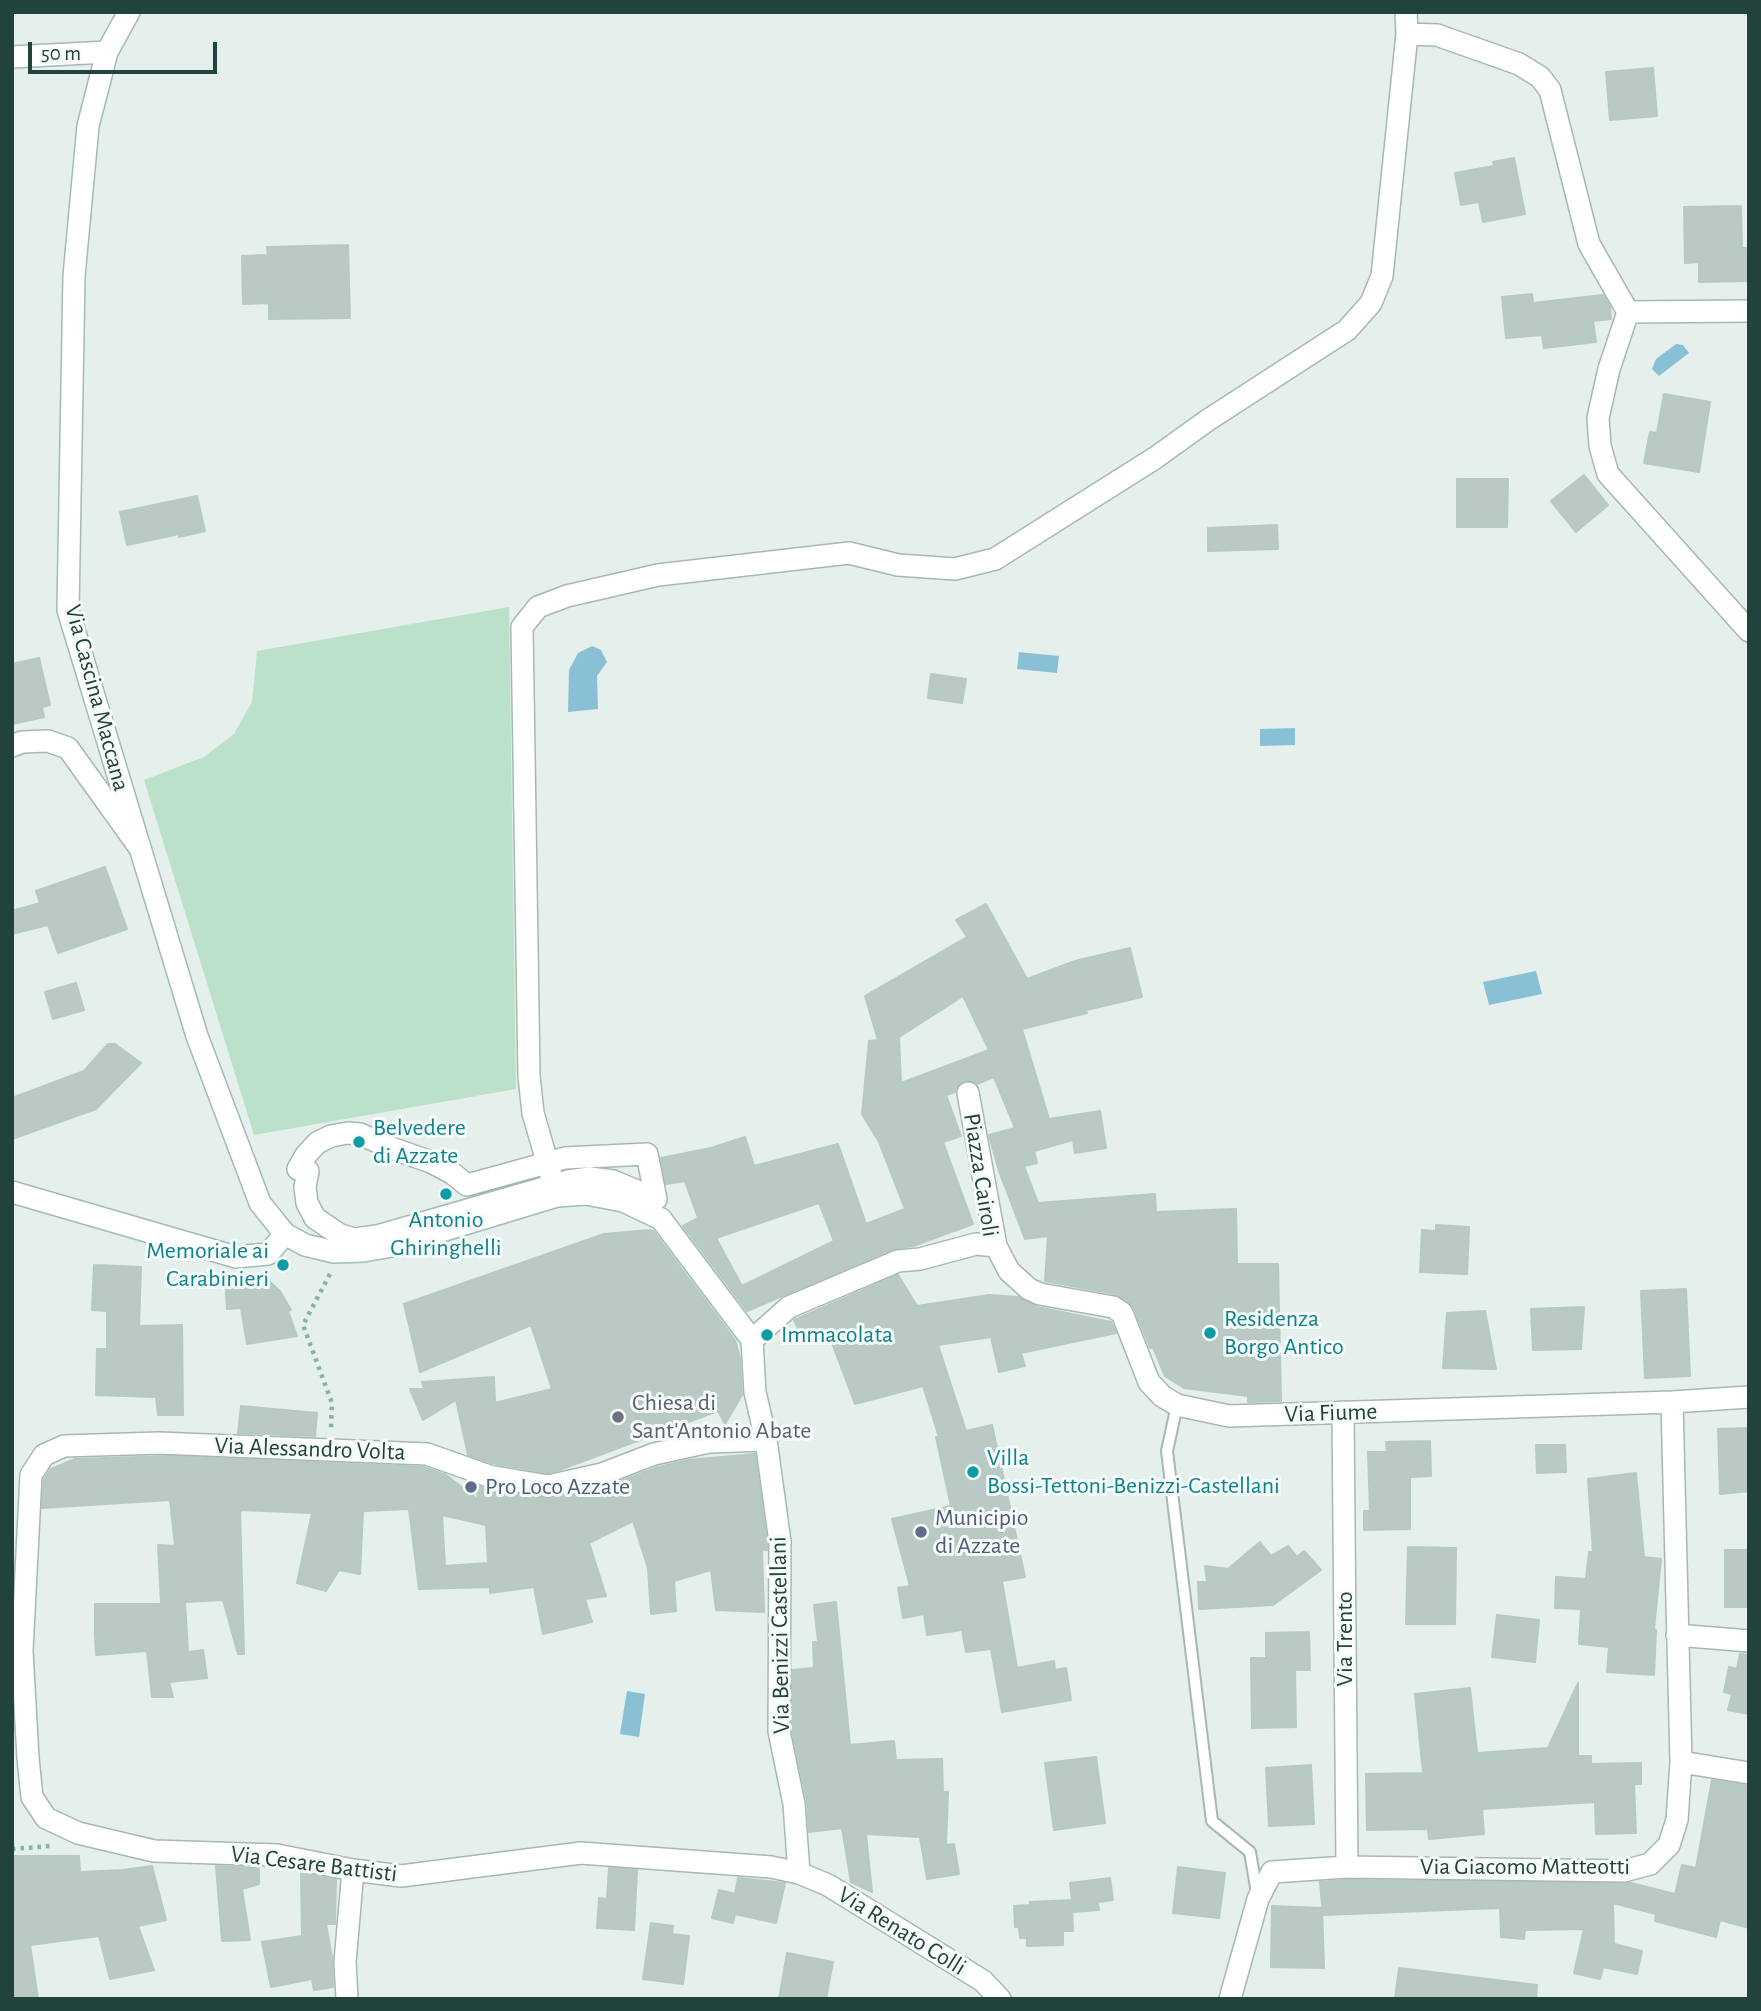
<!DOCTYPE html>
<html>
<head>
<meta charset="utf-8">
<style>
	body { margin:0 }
	#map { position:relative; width:1761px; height:2011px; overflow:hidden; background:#e5efeb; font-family:"Alegreya Sans",sans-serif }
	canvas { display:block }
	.frame { position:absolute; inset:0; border:14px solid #22423e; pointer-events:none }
	.scale { position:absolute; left:28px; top:42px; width:189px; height:32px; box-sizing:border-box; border:4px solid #22423e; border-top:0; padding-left:9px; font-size:21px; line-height:24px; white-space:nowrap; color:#22423e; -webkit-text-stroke:5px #f6fbf9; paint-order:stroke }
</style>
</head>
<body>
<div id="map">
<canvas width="1761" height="2011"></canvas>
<div class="frame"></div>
<div class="scale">50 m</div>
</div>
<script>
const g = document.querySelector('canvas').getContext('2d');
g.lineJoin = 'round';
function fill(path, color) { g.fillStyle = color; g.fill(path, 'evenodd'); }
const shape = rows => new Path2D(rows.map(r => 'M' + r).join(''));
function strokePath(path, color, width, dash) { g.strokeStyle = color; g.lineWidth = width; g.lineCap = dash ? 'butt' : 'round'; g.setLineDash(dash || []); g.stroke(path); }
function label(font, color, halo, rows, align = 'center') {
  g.font = font + ' "Alegreya Sans",sans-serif'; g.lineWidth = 6; g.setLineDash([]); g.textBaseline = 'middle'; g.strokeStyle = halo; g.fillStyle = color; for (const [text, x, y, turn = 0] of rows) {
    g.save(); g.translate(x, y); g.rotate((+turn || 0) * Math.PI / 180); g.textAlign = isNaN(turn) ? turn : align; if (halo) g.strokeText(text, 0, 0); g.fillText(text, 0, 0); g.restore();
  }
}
fill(shape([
	[509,607,516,1089,254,1135,144,780,204,757,234,734,252,702,257,651]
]), '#bce1cb');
fill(shape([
	[1676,344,1683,345,1689,353,1659,376,1652,369,1656,359],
	[592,646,601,650,607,662,597,676,598,709,568,712,569,670,578,653],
	[1019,652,1059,656,1057,673,1017,669],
	[1295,728,1295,745,1260,746,1260,729],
	[1536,971,1542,994,1489,1005,1483,982],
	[627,1691,645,1694,639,1737,620,1734]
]), '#8ac0d6');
const building = shape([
	[1653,68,1657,116,1610,120,1606,72,1653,68],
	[1514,158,1525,214,1483,222,1479,202,1461,205,1455,173,1494,166,1493,162,1514,158],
	[1741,206,1742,248,1749,248,1749,281,1699,282,1699,262,1685,263,1684,207,1741,206],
	[348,245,350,318,269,319,269,303,243,304,242,256,268,255,267,247,348,245],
	[1532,294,1533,303,1603,295,1610,306,1611,319,1593,321,1596,342,1544,348,1542,335,1506,338,1502,297,1532,294],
	[1664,394,1710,402,1699,472,1644,463,1650,432,1657,433,1664,394],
	[1584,475,1608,505,1576,532,1551,501,1584,475],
	[1457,479,1508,479,1507,527,1457,527,1457,479],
	[197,496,205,531,179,537,179,534,127,545,120,512,197,496],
	[1277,525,1278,549,1208,551,1208,528,1277,525],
	[39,658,50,705,42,707,44,717,12,724,12,664,39,658],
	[931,674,966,679,962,703,928,698,931,674],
	[105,867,127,929,58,953,48,925,12,934,12,911,40,903,36,891,105,867],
	[986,904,1027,979,1075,961,1130,948,1142,997,1086,1010,1087,1013,1022,1029,1049,1119,1100,1111,1106,1148,1075,1153,1073,1140,1034,1151,1037,1163,1024,1166,1038,1203,1155,1194,1156,1212,1236,1209,1237,1264,1278,1264,1281,1401,1248,1402,1248,1396,1184,1388,1165,1376,1153,1347,1150,1348,1134,1308,1129,1302,1115,1294,1045,1281,1048,1236,1025,1239,999,1171,989,1135,1015,1128,994,1077,977,1084,965,1080,959,1084,955,1092,946,1095,961,1136,943,1142,973,1224,913,1246,893,1249,747,1311,683,1226,698,1218,685,1181,666,1184,661,1158,711,1148,745,1137,754,1166,838,1144,866,1224,905,1209,879,1142,862,1114,869,1041,878,1040,865,996,967,937,956,920,986,904],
	[963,996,989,1050,901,1083,899,1037,963,996],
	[819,1203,834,1241,742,1286,716,1238,819,1203],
	[76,983,84,1010,53,1019,45,992,76,983],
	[108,1044,115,1044,141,1063,96,1109,12,1139,12,1098,84,1071,108,1044],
	[1436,1225,1469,1227,1467,1274,1420,1272,1422,1230,1436,1231,1436,1225],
	[650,1230,654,1232,735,1340,740,1358,742,1395,725,1424,718,1411,562,1469,548,1473,492,1463,468,1455,456,1400,423,1420,410,1389,424,1389,422,1382,494,1377,495,1403,552,1389,531,1325,420,1372,404,1304,604,1234,650,1230],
	[94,1265,141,1267,139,1326,182,1325,183,1415,158,1415,156,1397,96,1395,97,1349,107,1349,107,1311,92,1310,94,1265],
	[262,1275,280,1291,291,1310,288,1311,297,1336,247,1344,241,1308,227,1309,225,1279,262,1275],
	[898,1275,917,1306,989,1295,1018,1297,1037,1307,1111,1322,1116,1333,1021,1353,1025,1366,999,1372,991,1337,938,1345,966,1431,992,1425,1025,1577,1002,1581,1017,1668,1054,1661,1055,1670,1066,1668,1071,1700,1002,1712,991,1649,966,1652,962,1630,927,1635,924,1614,903,1618,898,1588,910,1586,892,1519,951,1506,936,1437,939,1437,923,1386,855,1404,829,1335,805,1344,794,1320,898,1275],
	[1686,1289,1690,1376,1645,1378,1641,1291,1686,1289],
	[1584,1307,1581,1349,1533,1350,1531,1309,1584,1307],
	[1485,1311,1496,1369,1443,1368,1447,1313,1485,1311],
	[241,1406,317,1413,315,1436,238,1433,241,1406],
	[1749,1428,1749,1491,1720,1494,1718,1429,1749,1428],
	[1430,1441,1431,1476,1410,1477,1410,1529,1364,1530,1364,1511,1370,1511,1368,1452,1387,1452,1386,1442,1430,1441],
	[1536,1445,1565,1445,1566,1472,1537,1473,1536,1445],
	[755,1454,767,1543,767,1550,762,1550,764,1612,716,1610,711,1570,674,1581,676,1611,651,1614,648,1568,633,1521,589,1543,606,1596,585,1599,592,1622,543,1634,534,1587,490,1593,490,1587,419,1589,409,1509,363,1511,360,1574,339,1570,326,1591,297,1583,312,1513,240,1510,244,1654,238,1654,223,1600,185,1602,188,1652,203,1650,207,1678,169,1682,173,1697,152,1697,147,1651,96,1655,95,1633,95,1604,161,1604,158,1545,175,1546,170,1500,42,1508,44,1479,51,1469,75,1459,168,1456,424,1467,446,1475,479,1500,475,1485,487,1489,550,1499,605,1487,658,1467,688,1460,755,1454],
	[442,1515,486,1525,488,1563,445,1566,442,1515],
	[1636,1473,1644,1557,1661,1559,1654,1629,1656,1630,1654,1675,1607,1672,1609,1647,1579,1644,1581,1609,1555,1608,1556,1577,1586,1579,1589,1552,1593,1552,1588,1479,1636,1473],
	[1260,1542,1271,1556,1288,1546,1297,1557,1304,1551,1321,1570,1273,1605,1199,1609,1198,1582,1207,1582,1205,1566,1228,1569,1260,1542],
	[1408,1547,1456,1548,1455,1624,1406,1624,1408,1547],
	[1725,1550,1749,1550,1749,1607,1725,1607,1725,1550],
	[836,1602,850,1745,894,1741,896,1760,942,1759,943,1792,948,1792,946,1845,954,1844,959,1874,927,1879,920,1837,866,1834,872,1892,851,1882,842,1828,809,1832,807,1802,792,1730,792,1670,814,1668,813,1642,818,1642,814,1605,836,1602],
	[1497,1615,1539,1620,1535,1662,1492,1657,1497,1615],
	[1309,1632,1310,1670,1295,1670,1296,1727,1252,1728,1251,1658,1266,1658,1266,1633,1309,1632],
	[1740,1654,1749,1655,1749,1714,1728,1710,1732,1694,1724,1692,1729,1667,1737,1669,1740,1654],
	[1578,1683,1578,1756,1591,1756,1591,1764,1641,1763,1641,1784,1634,1784,1636,1833,1596,1834,1595,1802,1482,1809,1484,1834,1429,1839,1428,1829,1367,1830,1366,1774,1423,1773,1415,1694,1470,1688,1477,1753,1548,1748,1578,1683],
	[1096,1757,1105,1823,1054,1830,1045,1763,1096,1757],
	[1311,1765,1314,1824,1269,1826,1266,1768,1311,1765],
	[1712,1780,1749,1786,1749,1928,1720,1920,1716,1937,1655,1921,1656,1914,1613,1903,1614,1944,1642,1951,1637,1974,1603,1967,1600,1979,1574,1973,1584,1929,1525,1930,1524,1939,1501,1937,1500,1908,1323,1915,1320,1882,1347,1880,1631,1883,1675,1894,1682,1865,1696,1868,1712,1780],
	[12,1856,79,1856,80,1872,123,1870,152,1866,166,1920,138,1926,154,1970,110,1979,99,1936,30,1945,38,1999,12,1999,12,1856],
	[216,1866,259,1868,259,1884,242,1889,250,1940,222,1941,216,1866],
	[1178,1867,1225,1873,1219,1918,1173,1913,1178,1867],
	[609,1868,637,1870,634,1930,597,1928,599,1898,607,1899,609,1868],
	[301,1873,336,1880,335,1924,326,1924,332,1957,333,1987,314,1990,312,1979,271,1987,262,1942,302,1936,301,1873],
	[738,1878,785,1883,776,1923,735,1914,733,1923,712,1918,719,1890,735,1894,738,1878],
	[1110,1878,1113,1900,1098,1902,1099,1910,1073,1912,1072,1904,1073,1931,1063,1931,1063,1945,1027,1946,1027,1938,1020,1938,1019,1927,1015,1927,1014,1906,1030,1905,1030,1902,1072,1900,1070,1883,1110,1878],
	[1272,1906,1322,1908,1324,1968,1271,1967,1272,1906],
	[651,1923,673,1926,672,1934,689,1936,683,1984,643,1979,651,1923],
	[787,1953,833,1962,826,1999,779,1999,787,1953],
	[1399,1968,1537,1985,1536,1999,1395,1999,1399,1968]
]);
fill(building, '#b9cac5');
strokePath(building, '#b6c9c4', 2);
const lane = shape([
	[1177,1405,1167,1451,1212,1821,1250,1852,1257,1893]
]);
const street = shape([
	[1407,34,1437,35,1519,64,1540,77,1550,90,1589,244,1628,312,1609,369,1598,418,1600,446,1608,474,1749,631],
	[12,57,107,52],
	[1628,312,1749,311],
	[12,746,22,742,48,741,68,748,139,847],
	[968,1093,996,1246,1009,1271,1029,1289,1040,1294,1113,1307,1122,1313,1149,1382,1162,1396,1177,1405,1229,1416,1672,1402,1749,1397],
	[348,1133,360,1134,391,1148,431,1162,452,1173,467,1185,565,1158,647,1154,656,1199,613,1181,590,1178,568,1181,377,1236,355,1239,340,1235,315,1218,307,1203,305,1187,308,1171,298,1169,306,1155,317,1143,331,1136,348,1133],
	[557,1196,533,1113,529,1076,522,627,538,607,567,596,658,575,849,553,898,565,955,569,995,559,1155,458,1208,420,1347,330,1371,303,1382,276,1407,34,1406,12],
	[752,1340,789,1307,898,1261,920,1259,976,1244,996,1246],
	[1343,1412,1347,1867],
	[766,1440,709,1442,654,1454,602,1474,548,1486,489,1476,427,1454,159,1443,64,1446,44,1455,31,1475,22,1651,28,1758,32,1797,46,1818,78,1833,154,1851,277,1855,353,1870,401,1876,581,1853,771,1867,799,1873],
	[1677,1635,1749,1641],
	[1681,1762,1749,1773],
	[347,1999,345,1962,353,1870],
	[1230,1999,1258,1899,1272,1872,1347,1867,1624,1871,1650,1864,1669,1845,1677,1820,1681,1762,1672,1402]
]);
const secondary = shape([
	[129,12,107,52,88,126,74,276,68,610,197,1036,260,1203,285,1234,305,1245,334,1252,363,1251,392,1246,557,1196,586,1194,623,1201,661,1219,752,1340,755,1392,766,1440,780,1542,779,1731,794,1804,799,1873,828,1885,983,1981,1000,1999],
	[12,1192,236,1257,268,1254,285,1234]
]);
strokePath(lane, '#a7b8b4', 14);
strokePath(street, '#a7b8b4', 24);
strokePath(secondary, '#a2bbb6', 24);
strokePath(shape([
	[330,1274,303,1325,332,1403,331,1428],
	[12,1849,50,1846]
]), '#83b4ab', 4.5, [3.5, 5]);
strokePath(lane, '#fff', 10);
strokePath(street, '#fff', 21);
strokePath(secondary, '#fff', 21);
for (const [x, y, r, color] of [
	[359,1142,7,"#0f9aa8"],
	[446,1194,7,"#0f9aa8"],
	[283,1265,7,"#0f9aa8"],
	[1210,1333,7,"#0f9aa8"],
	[767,1335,7,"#0f9aa8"],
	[618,1417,7,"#6b7280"],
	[973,1472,7,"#0f9aa8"],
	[471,1487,7,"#5c6f8a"],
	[921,1532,7,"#5c6f8a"]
]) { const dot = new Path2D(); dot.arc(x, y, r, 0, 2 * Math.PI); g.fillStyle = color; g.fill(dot); strokePath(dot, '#f6fbf9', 2.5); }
label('24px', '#22423e', '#f6fbf9', [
	["Via Cascina Maccana",97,698,75],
	["Piazza Cairoli",981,1175,81],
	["Via Fiume",1331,1413,-2],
	["Via Alessandro Volta",310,1449,2],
	["Via Benizzi Castellani",780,1635,-91],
	["Via Trento",1345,1639,-90],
	["Via Cesare Battisti",314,1864,7],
	["Via Giacomo Matteotti",1525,1867],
	["Via Renato Colli",902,1931,32]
]);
label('24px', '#0d838f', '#f6fbf9', [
	["Belvedere",373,1128],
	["di Azzate",373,1156],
	["Antonio",446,1220,"center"],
	["Ghiringhelli",446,1248,"center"],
	["Memoriale ai",269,1251,"right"],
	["Carabinieri",269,1279,"right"],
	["Residenza",1224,1319],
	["Borgo Antico",1224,1347],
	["Immacolata",781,1335],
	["Villa",987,1458],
	["Bossi-Tettoni-Benizzi-Castellani",987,1486]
], 'left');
label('24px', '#5b616d', '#f6fbf9', [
	["Chiesa di",632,1403],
	["Sant'Antonio Abate",632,1431]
], 'left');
label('24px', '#4e5e75', '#f6fbf9', [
	["Pro Loco Azzate",485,1487],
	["Municipio",935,1518],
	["di Azzate",935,1546]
], 'left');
</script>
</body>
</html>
